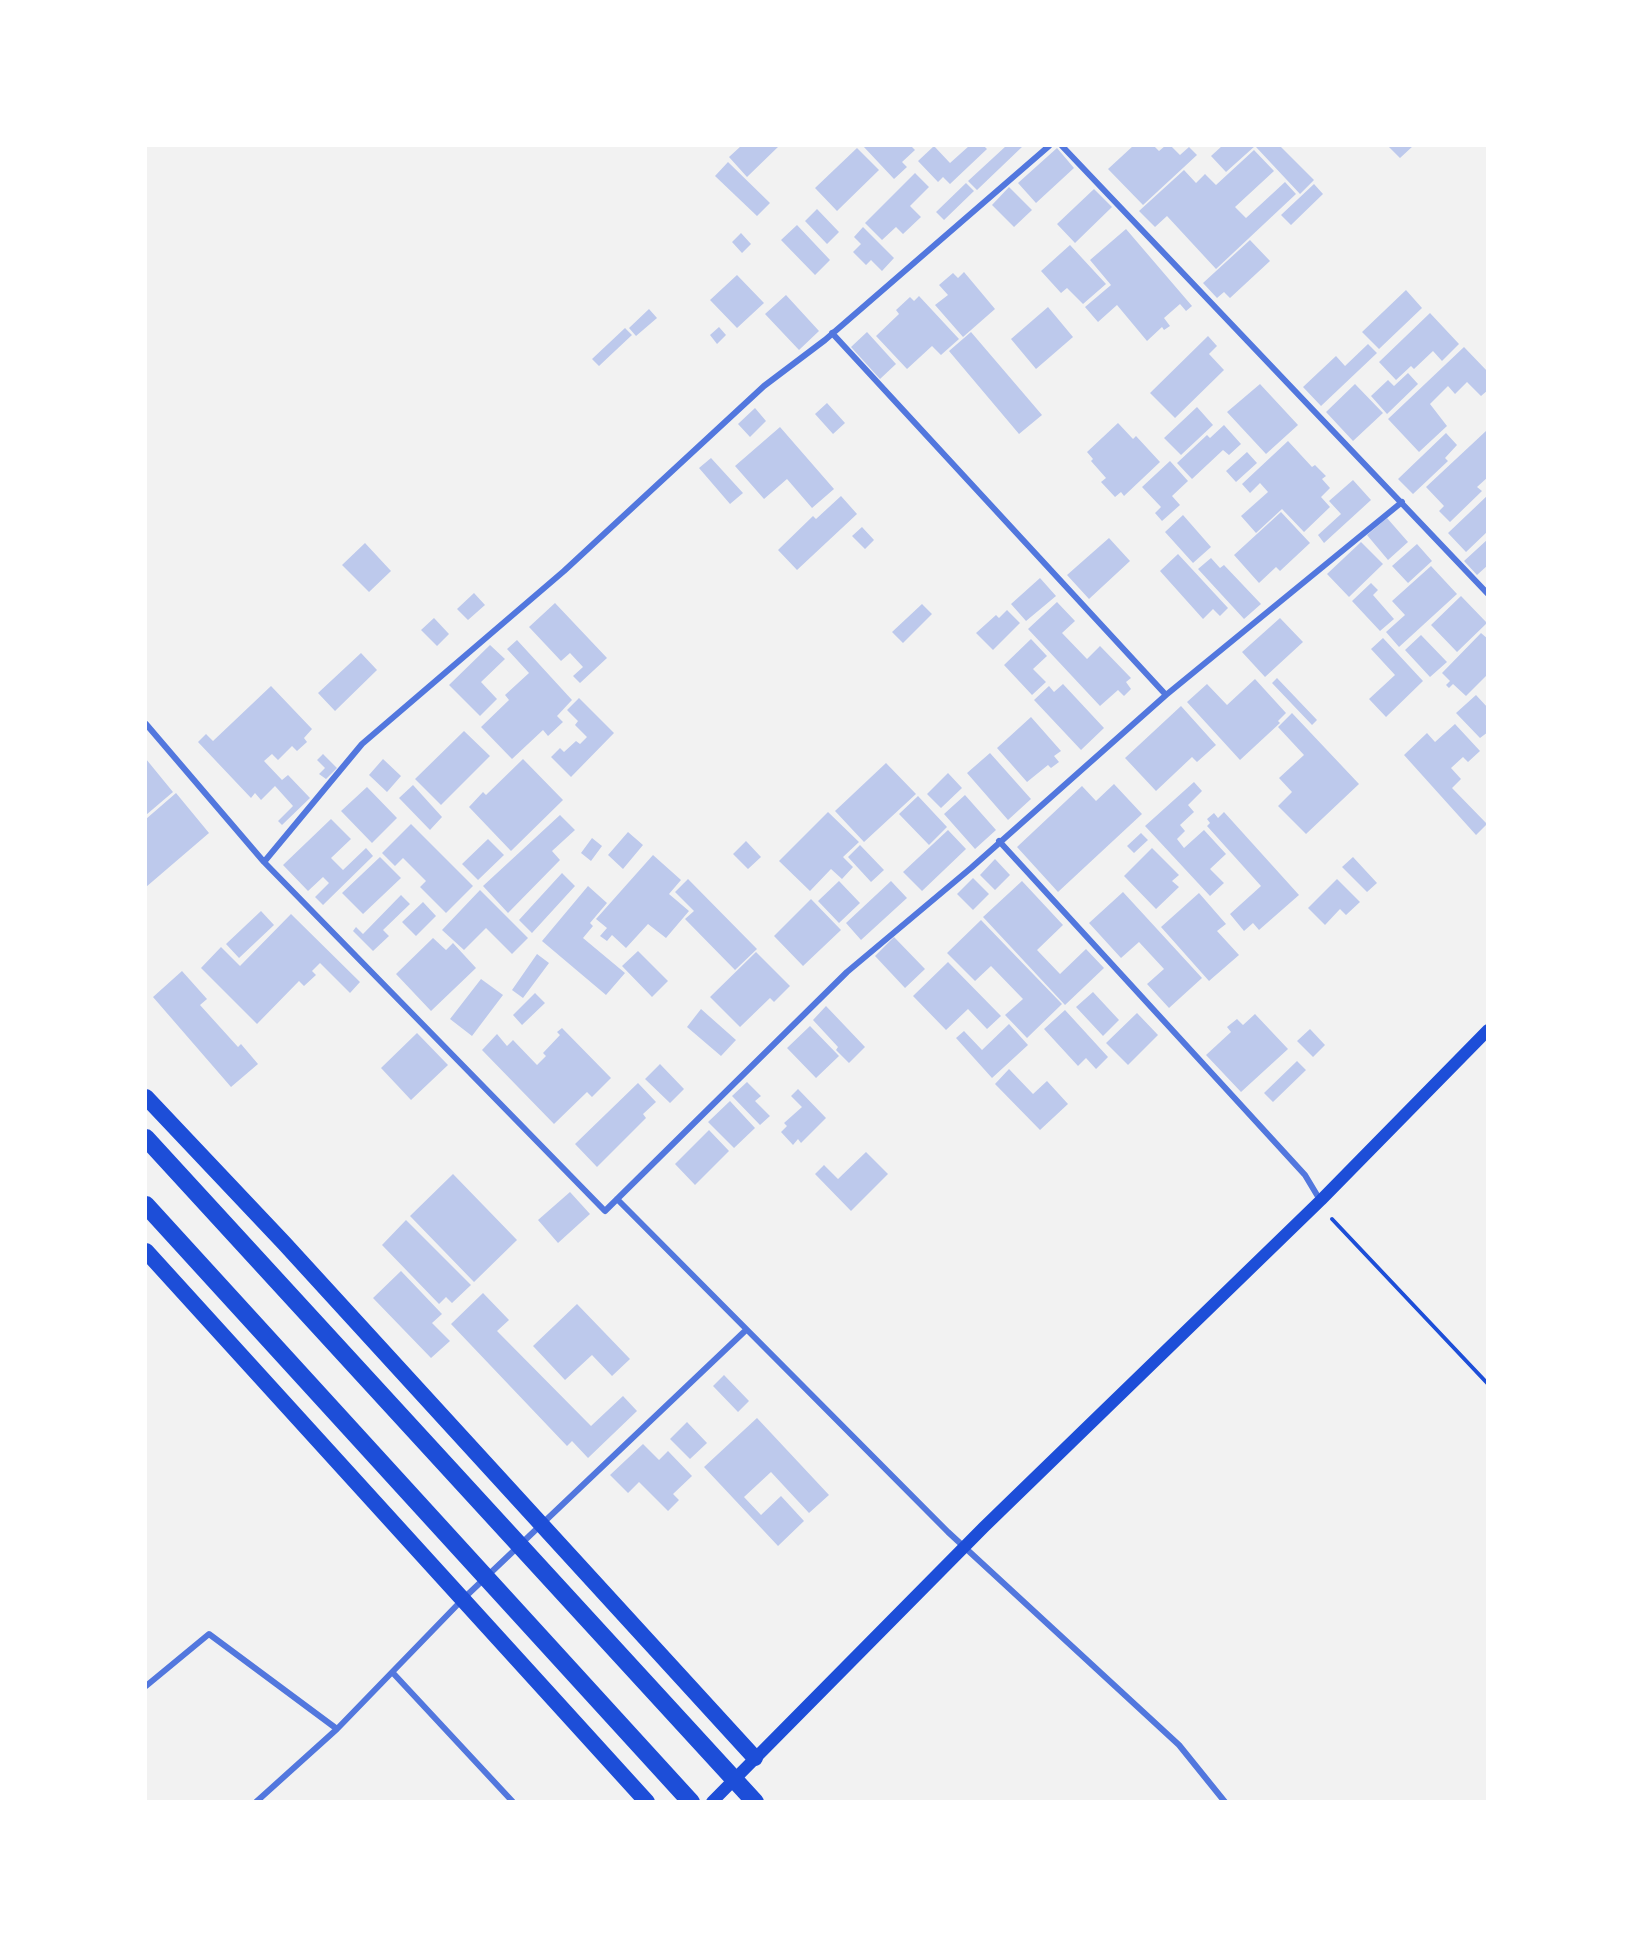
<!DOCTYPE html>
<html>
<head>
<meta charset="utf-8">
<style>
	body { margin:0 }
	#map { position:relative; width:1633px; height:1947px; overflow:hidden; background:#f2f2f2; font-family:"Noto Sans",sans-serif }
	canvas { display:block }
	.frame { position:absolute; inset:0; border:147px solid #fff; pointer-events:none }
</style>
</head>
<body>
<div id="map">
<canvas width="1633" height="1947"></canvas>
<div class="frame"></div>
</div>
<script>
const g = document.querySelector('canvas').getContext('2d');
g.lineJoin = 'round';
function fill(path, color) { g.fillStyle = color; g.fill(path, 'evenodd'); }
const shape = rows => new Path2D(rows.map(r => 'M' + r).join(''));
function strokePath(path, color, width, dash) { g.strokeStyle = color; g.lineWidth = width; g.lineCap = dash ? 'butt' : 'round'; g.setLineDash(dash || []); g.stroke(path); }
fill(shape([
	[741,146,779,146,747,177,729,157],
	[863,146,911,146,915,150,902,162,907,167,894,179],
	[934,146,950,163,969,146,984,146,987,149,950,184,943,177,938,182,918,161],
	[1006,146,1023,146,977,190,968,181],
	[1133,146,1154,146,1159,151,1165,146,1171,146,1180,155,1189,147,1197,155,1143,205,1108,169],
	[1222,146,1255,146,1226,172,1211,156],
	[1258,146,1280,146,1314,180,1300,194,1256,147],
	[1388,146,1413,146,1400,158],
	[857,148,879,170,837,211,815,188],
	[1057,148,1074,168,1036,203,1018,183],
	[1254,150,1274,171,1235,207,1246,218,1285,182,1296,194,1216,269,1167,216,1155,227,1139,211,1184,170,1196,183,1205,174,1216,185],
	[728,162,770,203,757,216,715,176],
	[915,173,929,187,910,206,921,217,903,234,896,227,882,240,865,223],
	[966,183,974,191,944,220,936,212],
	[1314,184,1323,194,1291,225,1281,215],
	[1009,187,1032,210,1014,227,992,205],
	[1094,189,1112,207,1075,243,1057,224],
	[817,209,839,232,827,244,805,221],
	[797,225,830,260,815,275,781,240],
	[863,227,894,258,882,271,871,260,866,265,853,252,861,244,854,237],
	[1126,229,1192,306,1186,311,1180,304,1164,318,1170,326,1164,330,1162,327,1147,341,1117,305,1098,322,1085,307,1111,285,1090,260],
	[741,233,751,244,742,253,732,242],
	[1250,240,1270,261,1230,298,1224,292,1217,298,1203,283],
	[1070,245,1106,284,1083,304,1067,288,1061,293,1041,271],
	[964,272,995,309,963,337,935,305,948,295,939,285,953,273,958,278],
	[737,275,764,303,737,328,710,300],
	[1406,290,1422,308,1379,349,1362,332],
	[786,295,819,331,799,350,765,314],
	[919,296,959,339,941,355,932,346,907,369,876,336,899,314,896,310,910,297,914,301],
	[1048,307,1073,337,1036,369,1011,339],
	[649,309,657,318,636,336,629,328],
	[1430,313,1459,344,1442,361,1433,351,1414,369,1411,366,1396,380,1379,362],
	[719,327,726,335,717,344,710,335],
	[625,328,632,335,599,366,592,359],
	[867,332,896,364,880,379,851,347],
	[971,332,1042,415,1019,434,949,351],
	[1208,336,1217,346,1209,354,1224,370,1175,418,1150,393],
	[1368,344,1377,353,1321,406,1303,387,1336,356,1345,366],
	[1464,347,1488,372,1488,390,1481,396,1467,382,1455,394,1448,386,1430,404,1447,426,1419,452,1388,419],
	[1408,373,1418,384,1387,414,1371,396,1388,380,1394,386],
	[1260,384,1298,425,1266,454,1227,412],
	[1355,384,1383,413,1353,441,1326,412],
	[827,403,845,423,833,434,815,414],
	[1197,407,1213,425,1181,455,1164,438],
	[755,408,766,421,750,437,738,424],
	[1118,423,1133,439,1136,436,1160,462,1124,496,1121,492,1115,497,1101,482,1106,478,1091,461,1093,459,1087,452],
	[1224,425,1241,444,1229,455,1223,450,1192,479,1177,463,1207,435,1210,438],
	[780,427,834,489,812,508,787,479,764,499,735,466],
	[1486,431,1488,477,1477,487,1482,491,1450,522,1439,511,1444,506,1426,487],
	[1446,433,1457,445,1445,458,1448,461,1413,494,1398,479],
	[1288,441,1312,467,1315,465,1326,476,1322,479,1330,488,1321,497,1330,507,1304,532,1282,509,1256,533,1241,516,1268,492,1260,483,1250,493,1242,484],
	[1247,452,1257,463,1236,482,1226,471],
	[711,458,743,493,730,504,699,468],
	[1170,461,1188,481,1172,496,1180,505,1162,521,1155,513,1161,507,1142,487],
	[1353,480,1371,500,1324,543,1318,535,1341,514,1329,501],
	[1488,495,1488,531,1466,552,1448,533],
	[841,496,857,514,797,570,778,550,813,516,816,519],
	[1281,512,1310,543,1280,571,1276,567,1259,583,1234,555],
	[1183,515,1211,547,1193,563,1165,532],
	[1387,518,1408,542,1388,560,1367,535],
	[862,527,874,540,865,549,852,536],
	[1109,538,1130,561,1089,599,1067,575],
	[1488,539,1488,565,1477,575,1464,561],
	[1361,542,1383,564,1349,597,1327,574],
	[365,543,391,571,369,592,342,565],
	[1417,544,1432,561,1408,583,1392,566],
	[1178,554,1228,608,1220,616,1213,609,1203,619,1160,571],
	[1211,558,1220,568,1224,565,1261,604,1244,619,1198,569],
	[1431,566,1457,594,1399,647,1386,632,1405,615,1392,601],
	[1040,578,1056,596,1026,621,1011,604],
	[1371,583,1378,590,1373,595,1394,619,1380,631,1352,601],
	[474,593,485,605,468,620,457,609],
	[1461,596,1487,623,1457,652,1431,625],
	[1057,602,1075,621,1062,633,1087,659,1100,646,1131,678,1126,682,1131,689,1124,696,1118,690,1100,706,1028,629],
	[555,603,607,658,580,683,573,676,583,667,570,653,561,661,529,627],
	[922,604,932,614,903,643,892,632],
	[1007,610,1020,623,993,650,976,633,996,615,999,618],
	[434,618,449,634,437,646,421,630],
	[1280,618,1303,642,1265,677,1242,652],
	[1481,633,1488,639,1488,674,1466,696,1453,684,1449,688,1446,685,1450,681,1442,673],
	[1421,635,1447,662,1430,677,1405,650],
	[1383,638,1423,681,1386,717,1369,699,1395,675,1371,649],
	[1031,639,1047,656,1033,669,1046,682,1032,695,1004,665],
	[517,640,572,700,557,716,563,722,548,736,543,730,512,759,481,727,509,700,505,695,529,673,507,649],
	[490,645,505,659,481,682,497,699,480,716,449,685],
	[361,653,377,670,335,711,318,693],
	[1277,678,1317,720,1312,725,1272,683],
	[1255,679,1286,713,1278,721,1280,723,1240,760,1187,702,1207,684,1227,705],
	[1063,684,1104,728,1081,750,1034,700,1049,686,1054,692],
	[271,686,312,729,304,738,307,742,297,751,292,746,278,760,272,754,264,761,282,780,288,775,310,798,282,825,278,821,293,806,275,786,261,800,255,793,251,798,198,742,206,734,213,741],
	[1476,695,1488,708,1488,732,1480,738,1456,713],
	[579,698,614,733,571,777,551,757,560,748,564,752,576,741,580,744,587,737,575,725,578,721,567,710],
	[1181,706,1216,745,1197,762,1192,757,1156,791,1125,758],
	[1292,713,1359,784,1306,834,1278,806,1292,792,1279,778,1304,755,1278,727],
	[1031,717,1061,751,1054,756,1059,762,1051,768,1048,765,1027,782,997,748],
	[1455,724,1480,751,1468,762,1463,757,1451,768,1461,779,1452,788,1487,824,1476,835,1404,755,1427,733,1435,742],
	[464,731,490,756,441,805,415,779],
	[990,753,1031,799,1008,820,967,773],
	[323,754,337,768,326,779,319,774,325,768,317,760],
	[146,759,173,792,146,815],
	[383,759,401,776,387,792,369,775],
	[523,759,563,800,511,851,469,807,483,792,486,795],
	[886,763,916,794,864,842,835,811],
	[948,773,962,788,941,808,927,794],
	[1194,782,1202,791,1188,805,1194,812,1180,825,1185,831,1177,839,1184,848,1204,830,1226,854,1210,869,1224,883,1210,896,1145,826],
	[1114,784,1142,814,1058,892,1017,847,1082,786,1096,801],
	[413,785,442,817,430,830,399,798],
	[367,787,397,818,372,843,341,811],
	[176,793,209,833,146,887,146,819],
	[965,795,996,830,975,849,944,814],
	[918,796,947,827,929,845,899,814],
	[828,812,859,842,843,857,853,867,842,879,831,869,810,891,779,861],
	[1224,812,1299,895,1259,930,1253,923,1244,931,1230,914,1261,886,1207,826,1210,823,1207,819,1214,813,1218,818],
	[560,815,575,830,552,851,560,860,508,913,483,886],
	[331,819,351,839,331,858,343,870,366,848,373,856,323,905,315,897,329,883,323,877,308,891,283,865],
	[411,824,473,886,446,913,420,887,426,881,403,858,395,866,382,853],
	[948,830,966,849,922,891,903,872],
	[628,832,643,845,623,869,608,855],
	[1141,833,1148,840,1134,853,1127,846],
	[592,838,602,846,591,861,581,853],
	[488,839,504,855,478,880,462,864],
	[746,841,761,857,748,869,733,854],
	[860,845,884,870,871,882,848,857],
	[1152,848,1179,875,1172,881,1179,887,1156,909,1124,876],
	[653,855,681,880,669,894,689,911,666,938,648,924,626,948,612,935,607,941,600,936,607,928,596,919],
	[380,857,401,878,363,914,342,893],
	[1353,857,1377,883,1367,892,1342,867],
	[995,859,1010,875,995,890,980,875],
	[562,873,575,886,532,933,519,920],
	[973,878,989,894,973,910,957,894],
	[688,879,757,949,735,970,685,919,694,911,675,892],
	[1337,879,1360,902,1346,915,1340,909,1325,925,1308,908],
	[839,881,860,903,839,923,818,901],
	[891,881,907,898,861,940,846,923],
	[1022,881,1063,925,1037,950,1060,974,1086,949,1104,968,1065,1005,983,917],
	[588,886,607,903,590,923,593,926,583,938,625,973,606,995,542,941],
	[480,890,528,938,512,954,486,928,464,950,442,930],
	[1123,892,1202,978,1169,1008,1147,984,1164,969,1139,942,1121,958,1089,923],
	[1199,893,1226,924,1217,931,1239,955,1209,981,1161,927],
	[401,895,410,904,383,930,389,936,373,951,353,931,356,927,363,934],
	[811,899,841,930,803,966,774,936],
	[423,902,436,916,416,936,402,922],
	[261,911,274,925,239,958,226,944],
	[291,914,360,982,350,993,320,963,312,971,316,975,304,986,299,981,257,1024,201,968,221,947,240,966],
	[981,920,1062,1004,1027,1038,1005,1015,1023,999,991,966,975,981,947,953],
	[894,937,925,969,905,988,875,956],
	[433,938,446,950,453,943,476,968,431,1011,396,974],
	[638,951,668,981,652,997,622,966],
	[756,952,790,986,774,1002,770,998,740,1027,710,997],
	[537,954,549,963,523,998,512,990],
	[948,962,1001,1016,987,1029,968,1009,946,1030,913,996],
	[182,971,207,999,200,1005,238,1047,241,1044,258,1064,231,1087,153,997],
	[481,979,503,995,472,1036,450,1019],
	[1093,992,1119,1020,1103,1036,1076,1007],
	[535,993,545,1003,522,1025,513,1015],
	[826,1006,865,1047,849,1063,836,1050,838,1047,813,1020],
	[701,1009,736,1040,721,1056,687,1027],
	[1065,1010,1108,1057,1096,1069,1086,1058,1078,1066,1044,1029],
	[1137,1013,1158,1035,1128,1065,1106,1043],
	[1255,1014,1288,1049,1241,1092,1206,1055,1231,1032,1227,1027,1237,1019,1243,1025],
	[1009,1024,1028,1045,992,1078,956,1038,964,1031,982,1050],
	[810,1026,839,1056,816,1078,787,1048],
	[562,1028,611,1078,592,1097,587,1092,554,1124,482,1050,497,1034,507,1046,513,1040,537,1065,546,1056,543,1053,560,1035,557,1032],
	[1310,1029,1325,1045,1313,1057,1297,1041],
	[417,1033,448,1065,411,1100,381,1068],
	[1297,1061,1306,1070,1273,1102,1264,1093],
	[660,1064,684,1089,670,1103,645,1079],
	[1009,1069,1033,1094,1047,1081,1068,1104,1040,1130,995,1084],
	[747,1082,761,1096,755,1101,770,1116,760,1125,732,1096],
	[638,1083,656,1102,643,1114,646,1118,597,1167,575,1144],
	[798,1089,826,1118,801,1143,798,1139,793,1145,781,1132,787,1126,784,1123,802,1107,791,1096],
	[730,1101,755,1128,734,1148,708,1122],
	[709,1130,729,1151,695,1185,675,1164],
	[866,1152,888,1174,851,1211,815,1174,824,1165,838,1179],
	[453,1174,517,1240,474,1282,410,1216],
	[570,1192,590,1214,558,1243,538,1220],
	[406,1220,471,1285,452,1303,446,1297,439,1304,382,1245],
	[401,1271,442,1314,432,1323,450,1341,431,1358,373,1298],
	[483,1293,509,1320,497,1331,591,1426,623,1396,637,1411,588,1458,572,1441,567,1446,451,1324],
	[577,1304,630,1359,612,1376,592,1355,565,1380,533,1346],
	[724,1375,749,1401,738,1412,713,1386],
	[757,1418,829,1495,809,1513,771,1472,744,1497,761,1515,781,1496,804,1521,778,1546,704,1467],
	[687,1422,707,1443,690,1459,670,1439],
	[643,1444,659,1460,668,1451,692,1476,673,1494,679,1500,668,1511,639,1482,628,1493,610,1475]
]), '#bdc9ec');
strokePath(shape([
	[1332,1219,1488,1384]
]), '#1d4ed8', 4);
strokePath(shape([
	[1062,146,1488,594],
	[832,333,1166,695],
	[146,724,264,862,605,1211,847,972,971,868,1166,695,1402,502],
	[999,841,1305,1175,1320,1200],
	[264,862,362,744,564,571,764,386,825,340,1049,146],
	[617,1199,948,1532,1179,1745,1225,1802],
	[393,1673,513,1802],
	[146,1686,209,1634,337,1729],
	[256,1802,337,1729,463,1599,746,1330]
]), '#5277de', 6);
strokePath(shape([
	[712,1802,984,1527,1321,1200,1488,1030]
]), '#1d4ed8', 12);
strokePath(shape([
	[146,1097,284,1243,755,1758],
	[146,1251,647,1802]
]), '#1d4ed8', 16);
strokePath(shape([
	[146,1138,755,1802],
	[146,1205,691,1802]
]), '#1d4ed8', 18);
</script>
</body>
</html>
